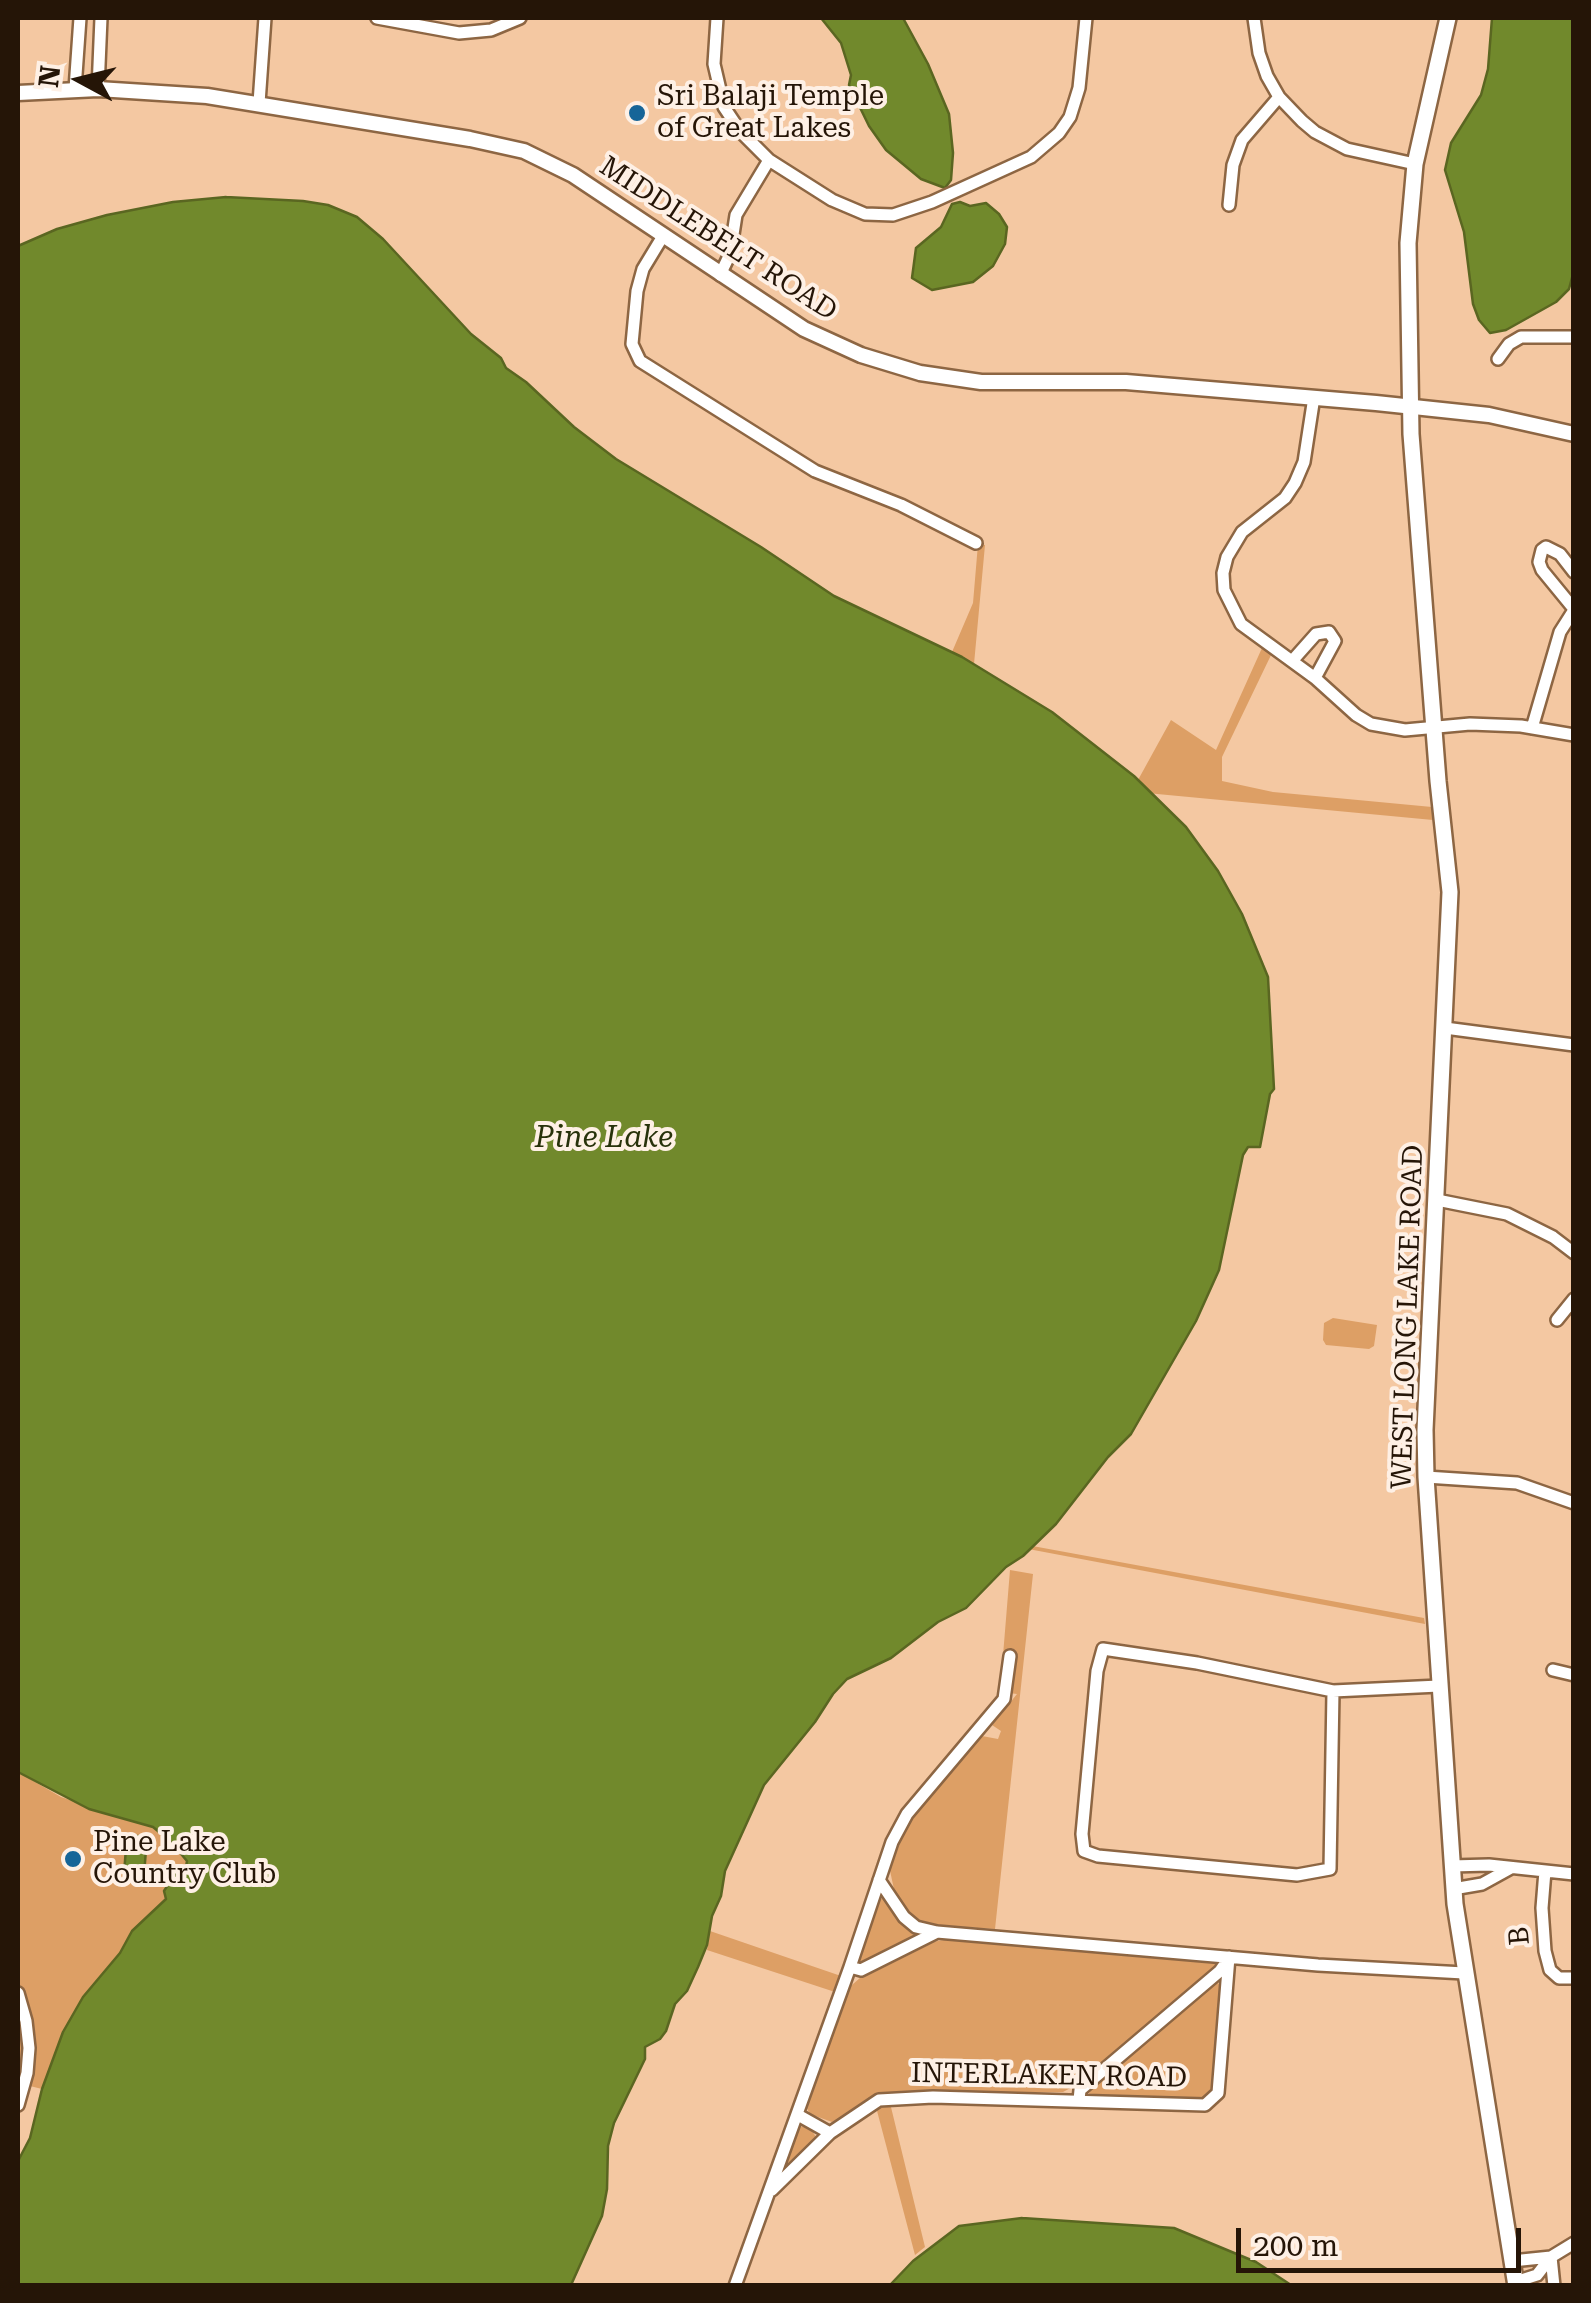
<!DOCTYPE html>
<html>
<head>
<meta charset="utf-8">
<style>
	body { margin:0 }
	#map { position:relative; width:1591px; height:2303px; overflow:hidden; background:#f4c8a2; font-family:"Roboto Serif",serif }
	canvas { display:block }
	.frame { position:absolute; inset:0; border:20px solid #251507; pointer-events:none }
	.north { position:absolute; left:30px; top:30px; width:100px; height:100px; -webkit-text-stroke:8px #fef0e5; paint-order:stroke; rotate:277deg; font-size:28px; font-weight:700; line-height:40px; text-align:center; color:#251507 }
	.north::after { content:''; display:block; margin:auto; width:35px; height:45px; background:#251507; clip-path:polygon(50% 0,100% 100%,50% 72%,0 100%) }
	.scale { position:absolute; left:1236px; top:2228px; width:285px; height:45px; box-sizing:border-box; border:5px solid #251507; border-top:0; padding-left:12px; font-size:30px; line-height:35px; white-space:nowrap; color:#251507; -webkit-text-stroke:8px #fef0e5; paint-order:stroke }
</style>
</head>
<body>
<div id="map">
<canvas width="1591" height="2303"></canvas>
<div class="frame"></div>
<div class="north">N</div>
<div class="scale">200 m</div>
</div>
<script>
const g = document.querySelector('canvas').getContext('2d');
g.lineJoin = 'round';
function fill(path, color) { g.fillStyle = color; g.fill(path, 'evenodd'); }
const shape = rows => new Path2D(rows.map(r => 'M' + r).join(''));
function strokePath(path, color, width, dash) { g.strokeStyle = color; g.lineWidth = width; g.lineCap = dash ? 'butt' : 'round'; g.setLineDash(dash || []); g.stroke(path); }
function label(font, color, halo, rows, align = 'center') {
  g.font = font + ' "Roboto Serif",serif'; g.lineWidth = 8; g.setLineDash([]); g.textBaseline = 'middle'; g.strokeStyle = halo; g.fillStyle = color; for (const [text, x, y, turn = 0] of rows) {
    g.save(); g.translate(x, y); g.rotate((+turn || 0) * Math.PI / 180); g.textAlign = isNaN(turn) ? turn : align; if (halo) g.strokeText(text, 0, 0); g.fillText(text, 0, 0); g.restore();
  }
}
fill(shape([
	[978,544,985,545,974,664,952,652,973,603],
	[1262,648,1272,653,1222,757,1222,781,1273,792,1432,807,1433,820,1136,792,1138,780,1171,720,1216,750],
	[1333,1318,1377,1325,1374,1346,1369,1349,1326,1345,1323,1340,1324,1323],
	[1027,1545,1424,1618,1425,1624,1023,1548],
	[1010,1570,1033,1574,995,1929,925,1925,907,1911,895,1894,889,1866,909,1821,982,1736,998,1739,1001,1731,992,1725,1017,1694,1000,1692],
	[18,1772,61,1797,153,1827,170,1841,187,1861,186,1867,177,1871,164,1891,166,1899,132,1931,120,1953,83,1997,63,2032,42,2089,18,2083],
	[877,1899,886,1899,902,1924,919,1935,866,1962,858,1961],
	[710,1931,841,1976,835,1992,707,1950],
	[955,1938,1203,1960,1218,1962,1216,1967,1078,2084,1063,2092,889,2093,868,2099,843,2117,832,2122,810,2114,805,2105,845,1991,868,1971,921,1944],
	[1218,1983,1222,1989,1216,2084,1207,2098,1092,2096,1089,2094,1091,2087,1211,1984],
	[890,2103,925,2247,915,2255,876,2107],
	[809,2126,816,2137,786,2168,798,2127]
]), '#dd9f65');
const water = shape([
	[821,18,903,18,928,64,949,114,953,153,951,180,945,188,921,179,886,150,869,126,849,85,851,75,841,43,821,18],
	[1492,18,1573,18,1574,270,1569,289,1556,302,1506,330,1490,333,1479,320,1473,304,1464,232,1445,170,1451,143,1481,95,1488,69,1492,18],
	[226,197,303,201,328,205,357,217,383,239,471,334,501,358,506,368,526,382,574,427,616,459,761,547,834,596,962,657,1052,712,1134,776,1186,827,1218,871,1242,914,1268,977,1274,1089,1270,1094,1260,1147,1248,1147,1243,1155,1219,1270,1196,1321,1131,1434,1108,1457,1056,1524,1023,1556,1006,1567,966,1608,938,1622,891,1658,847,1679,833,1694,815,1722,764,1785,725,1871,721,1896,712,1916,707,1945,698,1967,687,1991,675,2004,666,2031,660,2039,645,2047,645,2059,614,2123,608,2146,607,2189,602,2216,571,2285,18,2285,18,2161,30,2138,42,2089,63,2032,83,1997,120,1953,132,1931,166,1899,164,1891,177,1871,186,1867,187,1861,170,1841,153,1827,89,1809,18,1772,18,246,57,229,107,215,173,202,226,197],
	[960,202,970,206,986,203,999,214,1007,227,1005,244,993,266,973,282,932,290,912,278,916,248,941,227,952,204,960,202],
	[127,1835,147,1837,144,1875,124,1874,127,1835],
	[1022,2218,1174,2228,1256,2262,1291,2285,890,2285,913,2261,959,2226,1022,2218]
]);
fill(water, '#71892c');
strokePath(water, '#5a6621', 2.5);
const minor = shape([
	[377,18,459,33,491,30,520,18],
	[717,18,714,64,724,107,740,131,769,160,736,215,730,254,720,275],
	[1254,18,1259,53,1267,76,1279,97,1302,121,1315,132,1347,149,1415,164],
	[75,89,80,18],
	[98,89,101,18],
	[259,103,265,18],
	[769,160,832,200,865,214,893,215,932,202,1031,157,1059,133,1070,117,1079,88,1086,18],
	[1229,205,1233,165,1242,140,1279,97],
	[663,236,643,269,637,291,632,344,640,361,815,471,901,505,976,543],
	[1498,359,1509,344,1521,337,1574,337],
	[1314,397,1304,462,1295,483,1285,498,1242,532,1227,557,1223,573,1224,590,1241,624,1315,678,1356,715,1371,724,1405,730,1470,724,1521,726,1574,735],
	[1574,572,1560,554,1546,547,1542,550,1539,562,1542,570,1574,609],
	[1292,661,1316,634,1329,632,1335,641,1315,678],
	[1532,728,1560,632,1574,610],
	[1445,1028,1574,1045],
	[1437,1200,1507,1214,1553,1237,1574,1253],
	[1557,1320,1574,1299],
	[1426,1477,1517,1483,1574,1503],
	[1553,1670,1574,1675],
	[1333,1691,1330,1869,1297,1875,1098,1856,1084,1851,1082,1834,1097,1671,1103,1649,1197,1663,1333,1691,1439,1686],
	[1451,1866,1489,1865,1574,1874],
	[1545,1871,1542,1908,1545,1951,1550,1970,1559,1978,1574,1978],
	[879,1880,904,1917,916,1927,937,1932,1318,1965,1464,1973],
	[1453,1889,1482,1884,1511,1868],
	[850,1967,892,1842,907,1814,1004,1699,1010,1656],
	[18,1993,26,2021,29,2048,27,2073,18,2105],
	[1079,2100,1080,2090,1220,1971,1227,1961],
	[798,2115,830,2133],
	[772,2190,830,2133,879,2100,933,2097,1205,2105,1218,2093,1229,1957],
	[1551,2257,1554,2286],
	[1512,2261,1551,2257],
	[1515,2282,1537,2275,1551,2257,1574,2243],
	[735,2286,850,1967,861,1970,937,1932]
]);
const tertiary = shape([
	[18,93,98,89,207,96,470,139,524,151,573,175,804,329,861,355,920,373,981,382,1126,382,1376,403,1489,415,1574,434]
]);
const secondary = shape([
	[1448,18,1415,164,1408,243,1411,434,1438,781,1450,892,1425,1430,1426,1477,1455,1904,1516,2286]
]);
strokePath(minor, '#8d6643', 16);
strokePath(tertiary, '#8d6643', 19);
strokePath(secondary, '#8d6643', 20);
strokePath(minor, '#fff', 11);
strokePath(tertiary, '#fff', 14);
strokePath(secondary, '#fff', 15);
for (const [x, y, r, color] of [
	[637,113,10,"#166598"],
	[73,1859,10,"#166598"]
]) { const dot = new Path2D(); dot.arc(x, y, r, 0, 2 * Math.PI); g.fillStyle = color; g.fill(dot); strokePath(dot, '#fef0e5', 4); }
label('28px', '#251507', '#fef0e5', [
	["Sri Balaji Temple",657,97],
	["of Great Lakes",657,129],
	["Pine Lake",93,1843],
	["Country Club",93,1875]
], 'left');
label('28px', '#251507', '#fef0e5', [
	["MIDDLEBELT ROAD",718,239,33],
	["WEST LONG LAKE ROAD",1408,1317,-88],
	["B",1520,1936,-95],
	["INTERLAKEN ROAD",1049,2076,1]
]);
label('italic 30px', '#28320b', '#fef0e5', [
	["Pine Lake",604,1138]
]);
</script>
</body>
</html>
